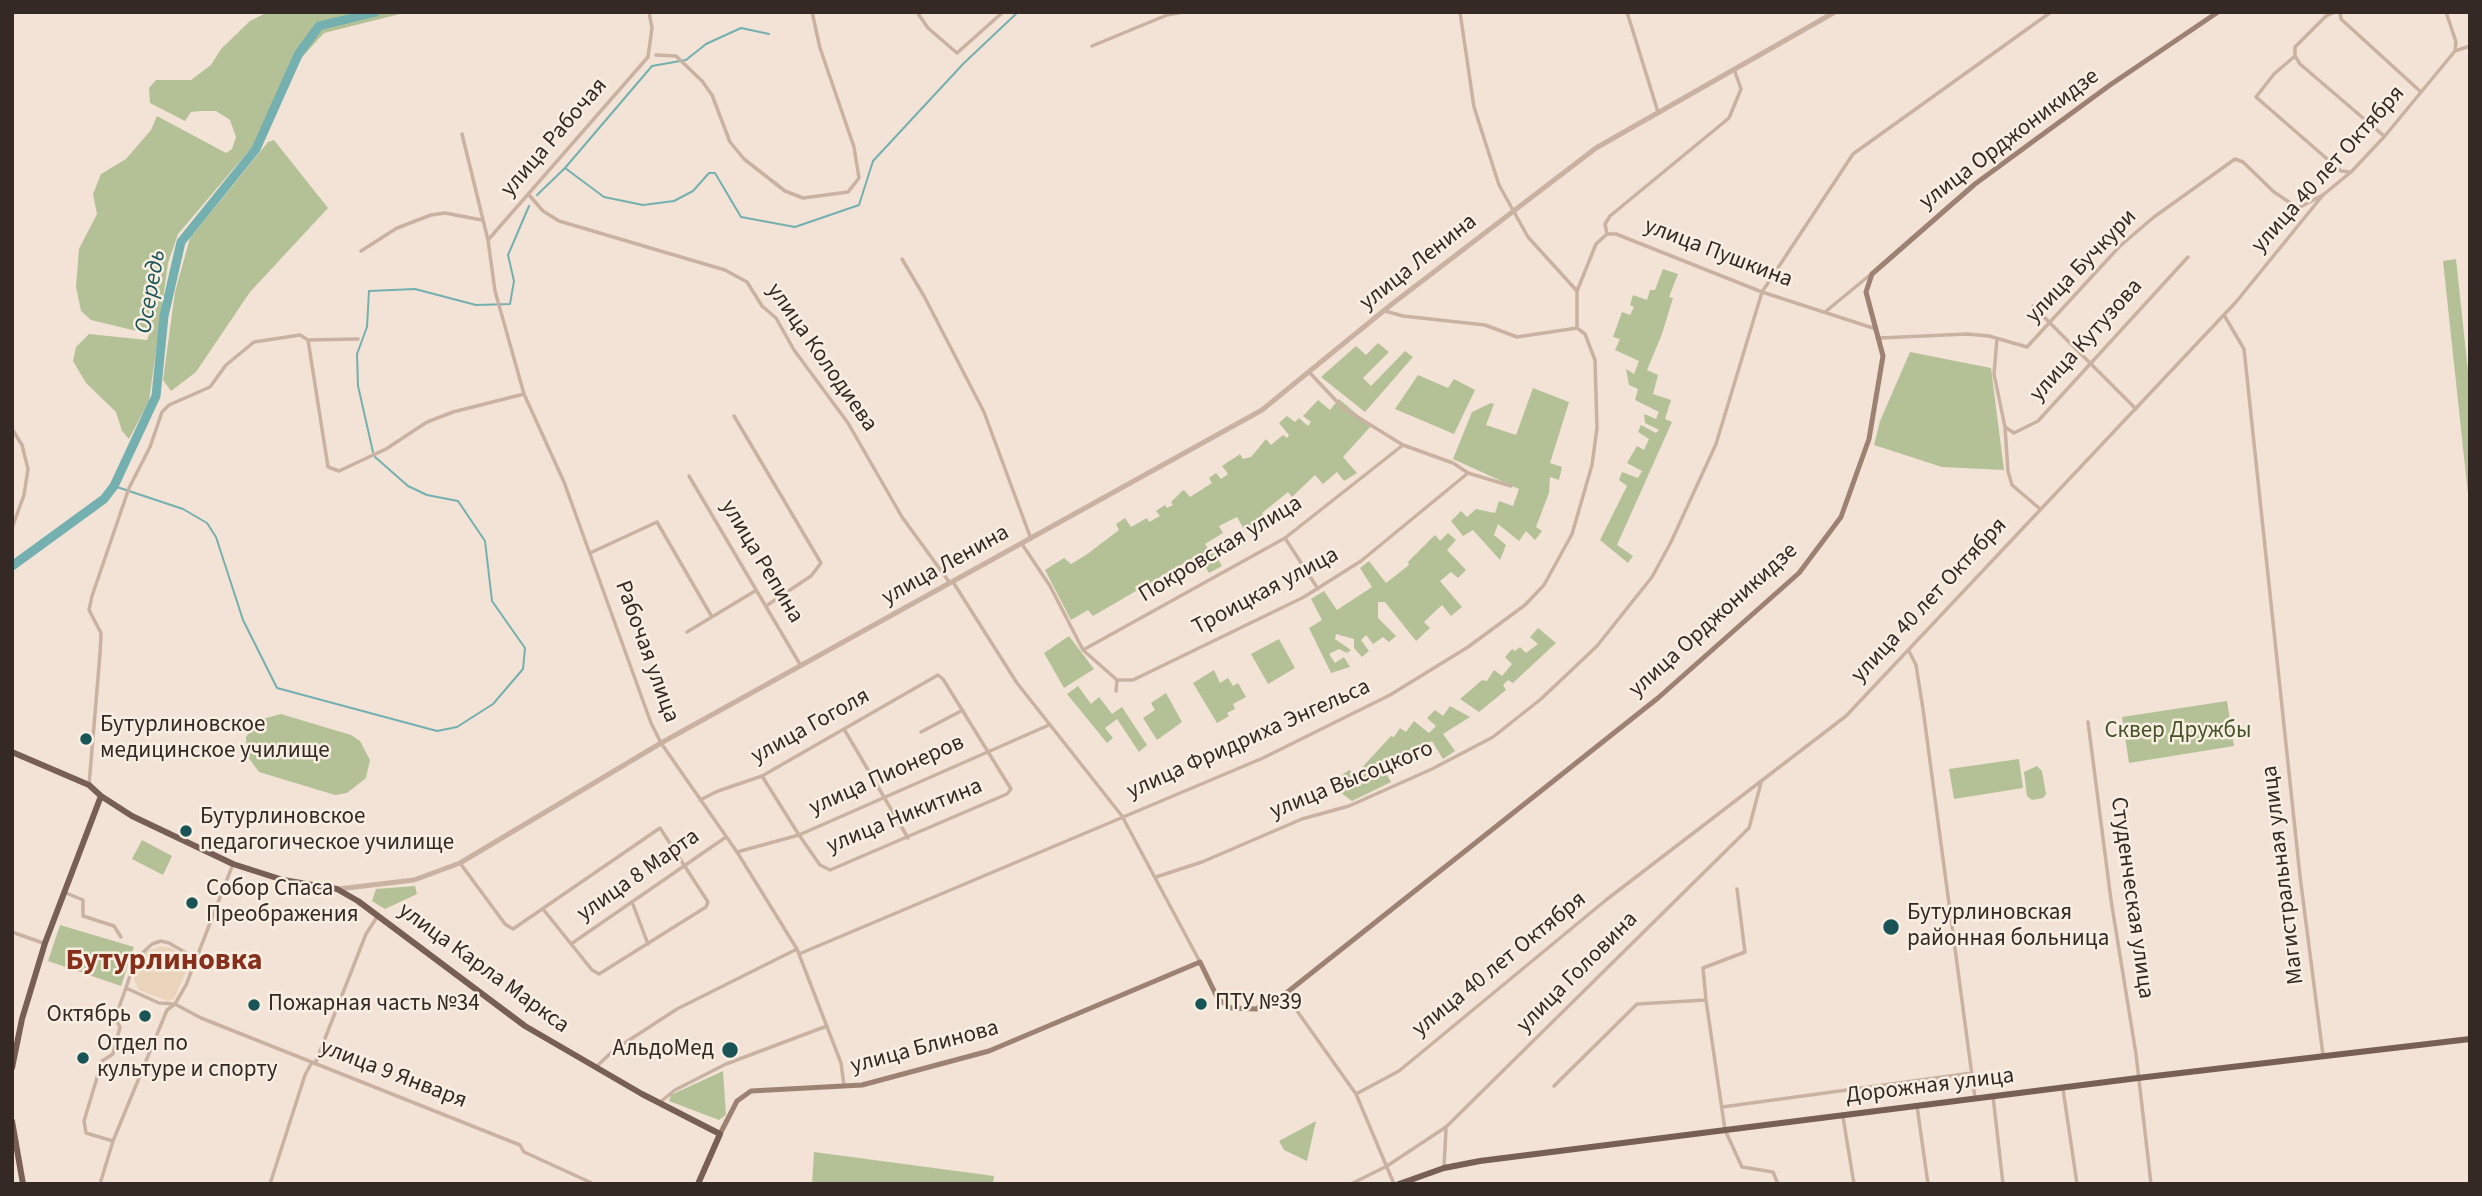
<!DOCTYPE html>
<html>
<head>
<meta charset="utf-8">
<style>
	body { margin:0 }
	#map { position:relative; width:2482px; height:1196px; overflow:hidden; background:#f2e3d6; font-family:"Source Sans 3",sans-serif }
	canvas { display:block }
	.frame { position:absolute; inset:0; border:14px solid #342925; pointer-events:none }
</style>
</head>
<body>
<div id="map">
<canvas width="2482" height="1196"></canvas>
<div class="frame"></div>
</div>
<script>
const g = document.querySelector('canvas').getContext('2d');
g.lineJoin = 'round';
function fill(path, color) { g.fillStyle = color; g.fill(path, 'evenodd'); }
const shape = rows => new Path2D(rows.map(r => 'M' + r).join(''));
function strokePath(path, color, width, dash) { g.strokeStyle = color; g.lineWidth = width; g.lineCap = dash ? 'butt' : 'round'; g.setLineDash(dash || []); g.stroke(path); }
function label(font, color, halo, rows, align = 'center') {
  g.font = font + ' "Source Sans 3",sans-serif'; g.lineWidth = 5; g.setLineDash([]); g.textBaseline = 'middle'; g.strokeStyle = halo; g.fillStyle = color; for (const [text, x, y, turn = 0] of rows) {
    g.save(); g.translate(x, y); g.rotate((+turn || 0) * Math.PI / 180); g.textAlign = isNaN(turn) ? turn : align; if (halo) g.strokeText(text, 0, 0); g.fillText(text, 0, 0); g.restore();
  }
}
fill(shape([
	[268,12,408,12,324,33,302,57,269,127,178,234,168,263,149,401,129,439,122,431,116,412,86,383,73,361,76,347,89,334,147,340,149,334,91,320,81,311,76,287,79,249,97,214,93,194,101,174,126,159,151,130,157,116,226,153,232,149,236,137,230,120,216,111,201,111,191,112,185,121,150,103,149,88,156,80,191,80,211,65,221,49,250,21],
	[274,140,328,208,250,292,196,372,171,391,163,380,175,292,190,238,268,142],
	[2456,259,2470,390,2470,513,2443,261],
	[1663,269,1678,274,1669,297,1673,298,1662,334,1647,370,1658,375,1653,394,1671,400,1665,419,1672,422,1617,545,1633,556,1628,563,1600,540,1627,486,1619,480,1622,472,1638,478,1642,471,1627,463,1637,446,1644,450,1649,439,1638,432,1641,425,1656,433,1659,430,1645,423,1644,414,1656,419,1659,412,1635,400,1638,389,1629,385,1626,369,1634,374,1639,361,1615,350,1620,339,1613,337,1622,312,1630,315,1634,307,1630,305,1633,295,1647,300,1650,290,1655,290],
	[1378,343,1389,352,1363,378,1371,386,1405,351,1413,357,1365,412,1321,377,1356,346,1366,355],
	[1910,352,1991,368,2004,470,1942,467,1874,445,1880,421],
	[1418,375,1448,388,1454,379,1475,390,1454,434,1395,409],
	[1533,388,1569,402,1550,463,1562,467,1559,480,1550,477,1549,493,1536,527,1542,531,1535,540,1526,531,1519,541,1498,524,1494,535,1506,545,1500,560,1473,530,1463,536,1451,521,1461,511,1467,517,1476,509,1495,513,1499,501,1513,506,1519,489,1453,459,1472,412,1491,403,1494,404,1486,425,1516,435],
	[1339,399,1371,426,1343,457,1357,473,1344,481,1337,472,1323,484,1315,475,1292,497,1288,492,1262,513,1266,519,1245,531,1237,517,1219,526,1223,533,1205,544,1209,550,1212,549,1222,566,1209,573,1198,555,1093,616,1088,610,1071,620,1045,570,1064,558,1071,564,1086,555,1119,530,1116,524,1125,518,1131,527,1147,518,1149,522,1160,516,1156,511,1165,505,1167,508,1173,505,1171,502,1182,491,1184,490,1190,497,1212,483,1209,478,1216,473,1221,479,1228,474,1222,466,1240,454,1243,459,1251,457,1266,439,1271,445,1283,435,1287,438,1289,435,1279,423,1287,416,1295,422,1299,418,1308,426,1311,422,1303,416,1318,400,1330,410],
	[1448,533,1456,540,1447,550,1466,570,1458,578,1451,572,1440,581,1462,607,1451,616,1442,605,1424,622,1430,628,1416,641,1385,602,1378,602,1378,618,1396,636,1389,642,1383,637,1373,644,1366,635,1361,640,1369,651,1362,657,1354,648,1354,639,1336,634,1335,639,1351,650,1347,653,1339,649,1329,654,1335,663,1344,657,1350,667,1331,673,1309,628,1322,620,1311,599,1324,591,1337,610,1372,587,1360,568,1369,561,1386,583,1409,565,1408,562,1435,535,1440,541],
	[1538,628,1556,643,1513,683,1508,680,1503,685,1506,690,1479,712,1460,699,1482,680,1487,681,1494,670,1502,676,1512,664,1505,657,1512,649,1515,651,1520,647,1526,653,1538,644,1530,637],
	[1069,636,1094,669,1064,688,1044,653],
	[1279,639,1295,668,1268,684,1251,654],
	[1214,670,1220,683,1228,678,1233,686,1238,683,1246,697,1233,704,1235,709,1227,713,1229,716,1217,723,1193,683],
	[1078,686,1091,704,1099,697,1112,714,1122,707,1147,745,1139,752,1117,719,1105,728,1113,738,1107,743,1067,694],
	[1166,693,1182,722,1157,740,1143,718,1155,710,1151,703],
	[2227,701,2234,746,2129,763,2122,717],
	[1450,706,1470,717,1443,734,1455,751,1443,759,1432,741,1382,766,1391,782,1352,801,1329,784,1349,770,1356,774,1391,736,1394,737,1400,728,1406,732,1414,721,1429,733,1436,726,1427,718,1435,710,1443,716],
	[281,714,351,735,360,741,370,760,366,778,347,793,335,795,259,772,247,756,246,737,259,720],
	[2019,759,2023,788,1954,799,1949,769],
	[2037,766,2042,771,2046,794,2043,798,2032,800,2027,796,2024,772],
	[142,840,172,856,163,875,132,859],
	[415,886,417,894,385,909,372,901,376,889],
	[60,925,134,947,121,986,48,961],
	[723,1071,726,1115,719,1120,669,1101,671,1095],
	[1316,1121,1307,1161,1284,1150,1279,1141],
	[814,1152,994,1176,993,1184,812,1184]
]), '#b4c196');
fill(shape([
	[161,946,172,948,182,955,189,965,174,999,168,1001,139,990,134,980,135,968,140,957,149,950]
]), '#ebd4bc');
strokePath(shape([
	[565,168,604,197,643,205,674,201,693,191,709,173,715,173,741,217,795,227,859,205,873,161,964,63,1018,12],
	[537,195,565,168,652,66,686,60,706,44,741,28,769,34],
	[373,452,358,386,357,354,367,327,369,291,415,289,476,305,510,304,514,281,508,255,529,206],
	[114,486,183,509,207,523,216,537,243,620,277,688,437,731,457,727,493,704,523,669,525,648,492,601,485,541,458,501,427,495,408,486,375,457]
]), '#74b0af', 2);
strokePath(shape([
	[12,566,104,499,114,486,156,396,164,316,181,242,256,149,298,55,319,26,376,12]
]), '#74b0af', 9);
strokePath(shape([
	[649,12,652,28,648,57,488,240,495,291,524,394,564,482,651,723,661,743,737,852,797,949,841,1063,844,1085],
	[917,12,928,28,957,53,1003,12],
	[1627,12,1658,112],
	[2335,12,2326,16,2295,47,2295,56,2274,74,2256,97,2341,171,2350,172],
	[2340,12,2341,19,2421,92],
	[2446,12,2456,42,2455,50],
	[1092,46,1167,15,1183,12],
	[2455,51,2470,46],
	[656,55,676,56,702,81,712,95,730,142,744,159,785,191,803,198,848,192,859,178,854,147,820,48,812,12],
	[2295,56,2300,64,2384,136],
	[462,134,488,240],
	[529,195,543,211,559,221,725,270,747,282,762,306,776,318,794,350,848,423,902,517,950,583],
	[1607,234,1605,224,1610,216,1729,118,1741,89,1734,69],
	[361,251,397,228,431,215,445,213,482,220],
	[902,259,924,296,984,412,1031,539],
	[1577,291,1596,244,1607,234,1616,234,1762,292,1876,329],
	[2033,306,2136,409],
	[1385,311,1403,316,1485,325,1517,337,1577,328],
	[1825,312,1870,275],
	[2224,315,2244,349,2300,876,2323,1055],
	[1880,338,1967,334,1989,336,2027,347,2120,246,2154,217,2235,159,2243,162,2274,192,2298,208,2321,196],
	[1997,339,1994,374,2005,427,2008,471,2012,485,2039,508],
	[308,340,358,339],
	[734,416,821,563,811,576,766,606],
	[2005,427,2014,433,2038,421,2188,257],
	[12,429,22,445,28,469,24,495,12,528],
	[1468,473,1511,486],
	[689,476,801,666],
	[1285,538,1318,589],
	[1022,544,1050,586,1083,650,1117,680,1133,680,1304,597,1361,561,1468,473,1453,463,1403,445,1343,408,1310,373],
	[590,553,657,522,712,617],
	[953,582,1017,683,1122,816,1200,962],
	[687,632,755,591],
	[1083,650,1285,538,1403,445],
	[1909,651,1916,665,1923,709,1975,1098],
	[1116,691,1117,680],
	[2088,722,2111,900,2136,1054,2151,1184],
	[844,729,908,838],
	[921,732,963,710],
	[89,785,100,654,101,633,89,610,92,596,129,488,150,447,162,412,169,405,210,387,226,365,254,342,300,335,308,340,328,467,339,471,386,449,427,422,453,412,524,394],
	[700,800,718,791,762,776,938,675,943,679,1011,789,1007,794,830,870,820,865,799,835,762,776],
	[737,852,799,835,1049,725],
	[460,863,505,924,513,929,660,828,708,902,706,907,599,974,592,970,543,909],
	[1156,877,1202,862,1302,819,1349,806,1432,769,1493,737,1541,699,1597,646,1652,577,1671,542,1716,444,1762,292,1853,154,2051,12],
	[1737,889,1745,952,1703,968,1706,1000,1725,1130,1742,1167,1773,1172,1778,1184],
	[66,893,83,900,83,916,114,926,121,937],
	[632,902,648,944],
	[12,932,43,943],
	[571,944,726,837],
	[799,954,1263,758,1390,695,1468,647,1525,605,1544,585,1572,534,1592,465,1597,428,1595,360,1585,334,1577,328,1577,291,1528,237,1499,185,1474,107,1460,12],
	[195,958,169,943,161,941,152,944,135,960,126,988,159,1003,175,1004,201,1018,520,1145,524,1152,594,1184],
	[1285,994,1356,1094,1394,1184],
	[315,1064,366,934,377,917],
	[596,1067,614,1050,677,1009,797,949],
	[1554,1086,1637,1004,1706,1000],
	[2063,1089,2077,1184],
	[1356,1094,1399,1071,1606,900,1846,716,2236,302,2323,195,2351,172,2384,137,2455,51],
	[1993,1096,2003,1184],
	[659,1103,675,1090,726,1064,827,1026],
	[1917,1106,1928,1184],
	[1722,1107,1972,1073],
	[1843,1117,1854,1184],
	[113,1141,86,1133,84,1121,102,1061,113,1054,120,1027,115,1018,126,988],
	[1444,1167,1446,1129],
	[100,1184,113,1141,167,1010,175,1004,186,985,233,864],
	[270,1184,305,1075,312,1062],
	[1351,1184,1387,1166,1446,1127,1749,828,1761,783]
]), '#cab2a2', 3.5);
strokePath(shape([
	[338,889,414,880,460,863,661,743,1262,410,1392,304,1596,148,1835,12]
]), '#cab2a2', 5);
strokePath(shape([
	[720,1134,737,1101,751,1091,862,1085,989,1051,1200,962,1218,999,1231,1008,1256,1009,1285,994,1658,698,1799,573,1841,517,1869,439,1883,356,1866,292,1872,274,1975,184,2110,85,2218,12]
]), '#9d8173', 5);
strokePath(shape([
	[12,752,89,785,101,796,132,816,233,864,283,880,337,889,358,901,525,1026,642,1094,720,1134,698,1184],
	[12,1068,22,1019,45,943,101,796],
	[12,1121,23,1184],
	[1399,1184,1444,1168,1480,1161,2138,1078,2470,1039]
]), '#775f55', 6);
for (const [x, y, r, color] of [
	[86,739,7,"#195557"],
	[186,831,7,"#195557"],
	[192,903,7,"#195557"],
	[1891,927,9,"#195557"],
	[1201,1004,7,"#195557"],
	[254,1005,7,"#195557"],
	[145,1016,7,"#195557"],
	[730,1050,9,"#195557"],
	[83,1058,7,"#195557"]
]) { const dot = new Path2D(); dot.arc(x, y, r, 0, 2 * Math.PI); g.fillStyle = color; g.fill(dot); strokePath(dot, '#f9eee2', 2.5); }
label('23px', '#342925', '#f9eee2', [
	["улица Рабочая",555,138,-49],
	["улица Орджоникидзе",2010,140,-37],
	["улица 40 лет Октября",2329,170,-48],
	["улица Пушкина",1718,254,21],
	["улица Ленина",1419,263,-38],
	["улица Бучкури",2082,267,-46],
	["улица Кутузова",2087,341,-48],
	["улица Колодиева",821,358,55],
	["Покровская улица",1221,550,-31],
	["улица Репина",761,562,59],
	["улица Ленина",946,566,-29],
	["Троицкая улица",1266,592,-28],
	["улица 40 лет Октября",1930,601,-47],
	["улица Орджоникидзе",1714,621,-42],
	["Рабочая улица",646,652,70],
	["улица Гоголя",811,727,-29],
	["улица Фридриха Энгельса",1249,740,-24],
	["улица Пионеров",887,776,-24],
	["улица Высоцкого",1352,781,-22],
	["улица Никитина",905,817,-22],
	["Магистральная улица",2284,875,-97],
	["улица 8 Марта",639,876,-35],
	["Студенческая улица",2131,898,82],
	["улица 40 лет Октября",1500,965,-39],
	["улица Карла Маркса",483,969,36],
	["улица Головина",1578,973,-45],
	["улица Блинова",925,1048,-15],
	["улица 9 Января",393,1075,21],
	["Дорожная улица",1930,1087,-7]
]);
label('23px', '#342925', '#f9eee2', [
	["Бутурлиновское",100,726],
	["медицинское училище",100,752],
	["Бутурлиновское",200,818],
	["педагогическое училище",200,844],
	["Собор Спаса",206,890],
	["Преображения",206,916],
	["Бутурлиновская",1907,914],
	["районная больница",1907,940],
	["ПТУ №39",1215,1004],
	["Пожарная часть №34",268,1005],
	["Октябрь",131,1016,"right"],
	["Отдел по",97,1045],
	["культуре и спорту",97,1071],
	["АльдоМед",714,1050,"right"]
], 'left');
label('23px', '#455328', '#f9eee2', [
	["Сквер Дружбы",2178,732]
]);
label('italic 24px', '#195557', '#f9eee2', [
	["Осередь",152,292,-80]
]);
label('bold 30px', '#86301b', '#f9eee2', [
	["Бутурлиновка",164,962]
]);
</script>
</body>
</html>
